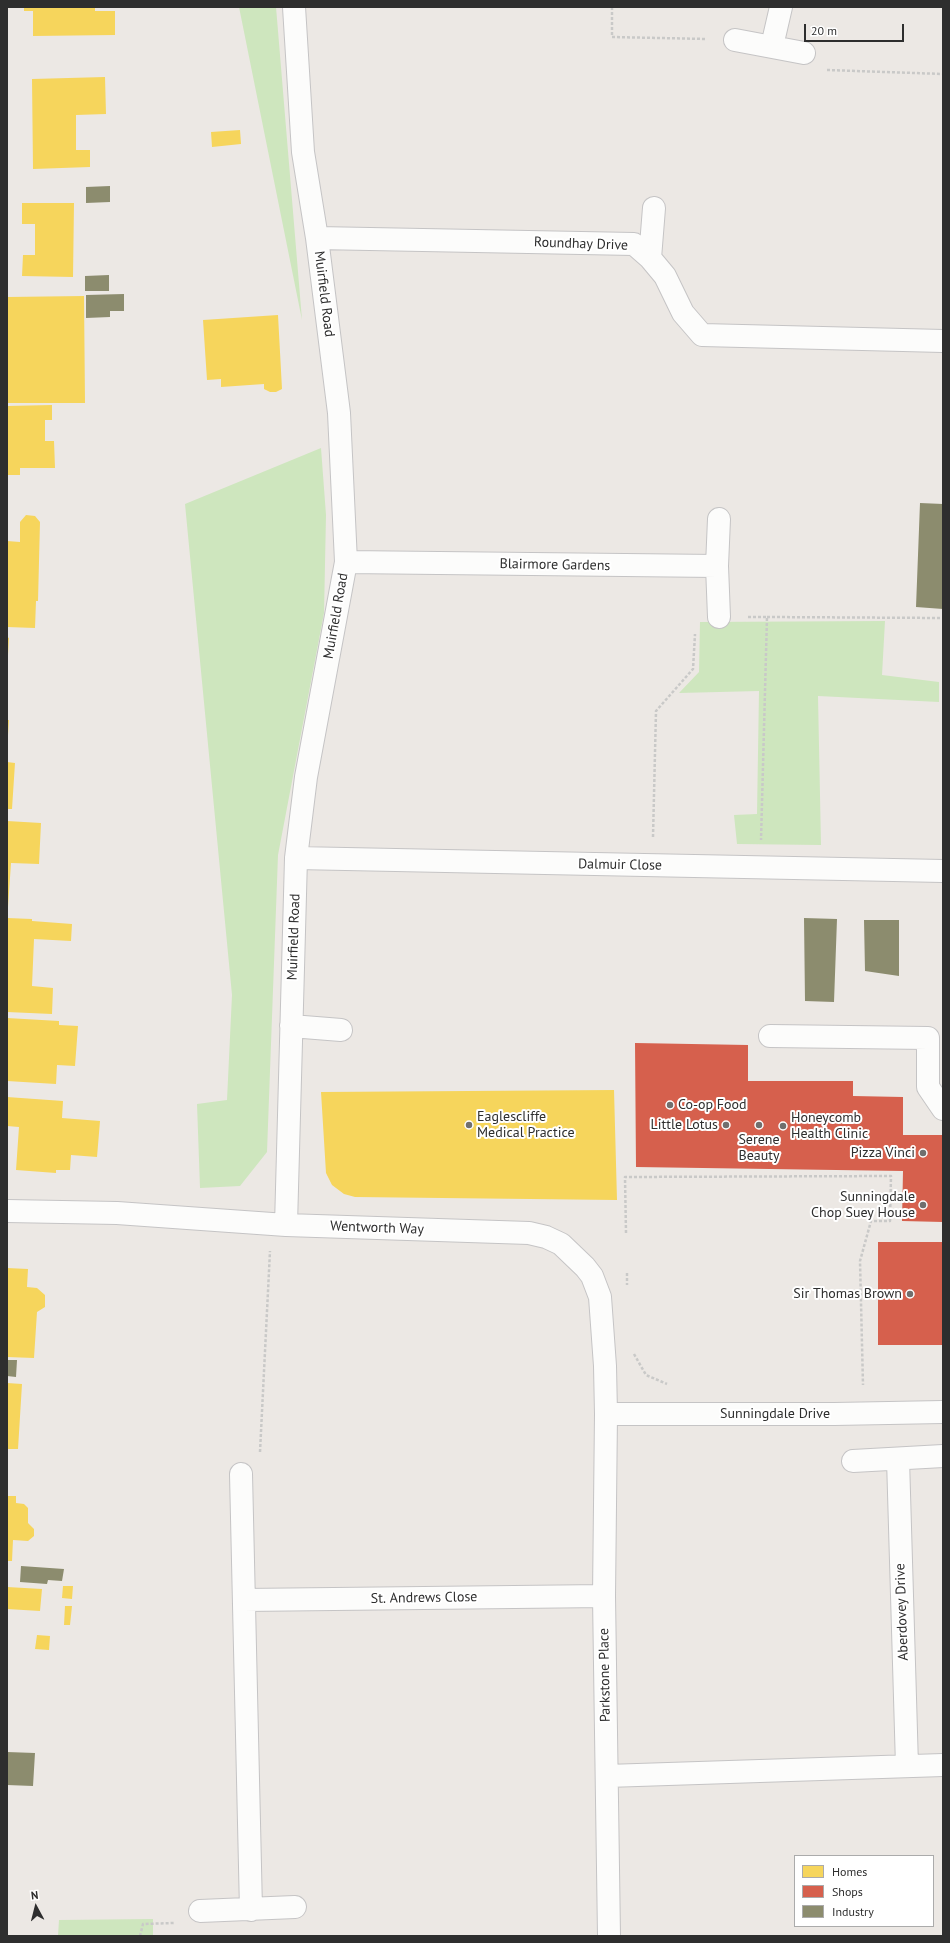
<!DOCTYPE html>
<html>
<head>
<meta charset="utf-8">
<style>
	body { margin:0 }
	#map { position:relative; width:950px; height:1943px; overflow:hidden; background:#ece8e4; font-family:"PT Sans",sans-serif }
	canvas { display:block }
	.frame { position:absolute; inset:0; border:8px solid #2e2e2e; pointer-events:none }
	.legend { position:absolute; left:794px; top:1855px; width:140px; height:72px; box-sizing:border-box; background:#fff; border:1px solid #ababab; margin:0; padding:5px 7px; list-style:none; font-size:12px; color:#2e2e2e }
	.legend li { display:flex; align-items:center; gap:8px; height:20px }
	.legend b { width:20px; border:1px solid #ababab }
	.north { position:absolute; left:16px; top:1887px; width:40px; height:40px; -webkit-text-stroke:3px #fff; paint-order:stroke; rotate:353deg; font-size:11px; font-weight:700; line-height:16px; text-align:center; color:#2e2e2e }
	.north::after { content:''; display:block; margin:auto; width:14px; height:18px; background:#2e2e2e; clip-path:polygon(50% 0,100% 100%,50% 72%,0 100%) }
	.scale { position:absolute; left:804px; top:24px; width:100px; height:18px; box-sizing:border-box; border:2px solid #2e2e2e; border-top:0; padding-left:5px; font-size:12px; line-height:14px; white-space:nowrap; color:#2e2e2e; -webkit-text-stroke:3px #fff; paint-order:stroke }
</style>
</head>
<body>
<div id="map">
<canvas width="950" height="1943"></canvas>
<div class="frame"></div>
<ul class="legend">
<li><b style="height:11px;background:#f6d55c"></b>Homes</li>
<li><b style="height:11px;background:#d6604d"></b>Shops</li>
<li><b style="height:11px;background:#8c8c6e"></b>Industry</li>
</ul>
<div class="north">N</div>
<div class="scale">20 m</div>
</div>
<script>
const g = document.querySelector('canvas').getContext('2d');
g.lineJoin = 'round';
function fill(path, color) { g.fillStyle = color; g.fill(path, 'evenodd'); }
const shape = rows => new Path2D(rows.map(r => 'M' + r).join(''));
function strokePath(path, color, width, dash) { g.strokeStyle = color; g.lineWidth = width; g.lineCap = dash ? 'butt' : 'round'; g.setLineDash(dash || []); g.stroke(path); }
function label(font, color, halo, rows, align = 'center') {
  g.font = font + ' "PT Sans",sans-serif'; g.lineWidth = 4; g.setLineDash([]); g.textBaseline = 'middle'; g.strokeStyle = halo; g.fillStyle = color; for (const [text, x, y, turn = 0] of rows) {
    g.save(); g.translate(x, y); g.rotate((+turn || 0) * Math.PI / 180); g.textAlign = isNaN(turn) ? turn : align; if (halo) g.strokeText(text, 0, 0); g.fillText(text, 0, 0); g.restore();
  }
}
fill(shape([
	[239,7,276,7,302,320],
	[321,448,326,515,324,613,278,855,267,1152,240,1186,200,1188,197,1104,227,1100,232,995,185,504],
	[885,621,882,675,939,682,939,702,818,696,821,845,737,844,734,815,757,814,759,691,679,693,699,672,700,622],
	[153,1919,153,1936,58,1936,59,1920]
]), '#cee6be');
fill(shape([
	[24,7,95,7,95,11,115,11,115,35,33,36,33,11,24,11],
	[105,77,106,114,76,115,76,150,90,150,90,167,33,169,32,79],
	[240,130,241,144,212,147,211,132],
	[22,203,74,203,73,277,22,276,23,255,35,255,35,224,22,224],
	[84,296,85,403,7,403,7,297],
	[278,315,282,389,276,392,270,392,264,389,264,384,221,387,221,379,207,380,203,320],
	[52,405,52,420,45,420,45,441,54,441,55,468,20,468,20,475,7,475,7,406],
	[26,515,35,516,40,522,38,601,36,601,35,628,7,627,7,541,20,542,20,522],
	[7,637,9,638,8,655,7,655],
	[7,720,9,720,8,735,7,735],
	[7,762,15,763,12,809,7,809],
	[7,821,41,823,39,864,11,863,8,907],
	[7,918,32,919,32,921,72,924,71,941,34,939,32,986,53,988,52,1014,7,1012],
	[7,1018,59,1021,59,1025,78,1026,75,1066,57,1065,56,1084,7,1081],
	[614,1090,617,1200,355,1197,344,1194,332,1185,326,1173,321,1092],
	[7,1097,63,1101,62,1118,100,1121,97,1157,71,1155,70,1170,56,1170,56,1173,16,1170,19,1127,7,1126],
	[7,1268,28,1269,27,1287,37,1288,45,1295,45,1307,37,1312,34,1358,7,1357],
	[7,1383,22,1384,18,1449,7,1449],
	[7,1496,16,1496,16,1503,24,1504,28,1508,28,1523,34,1529,34,1536,28,1541,13,1540,12,1561,7,1561],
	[63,1586,73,1586,72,1599,62,1598],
	[7,1587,42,1589,40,1611,7,1609],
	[65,1606,72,1606,70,1625,64,1625],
	[37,1635,50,1636,49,1650,35,1649]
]), '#f6d55c');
fill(shape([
	[635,1043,748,1045,748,1081,853,1081,853,1096,903,1097,903,1135,943,1135,943,1222,902,1221,903,1171,636,1167],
	[878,1242,943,1242,943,1345,878,1345]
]), '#d6604d');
fill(shape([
	[110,186,110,202,86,203,86,187],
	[109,275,109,291,85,291,85,276],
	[124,294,124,311,110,311,110,317,86,318,86,295],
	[920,503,943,504,943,609,916,607],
	[804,918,837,919,834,1002,805,1001],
	[864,920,899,920,899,976,865,971],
	[7,1360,17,1360,16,1377,7,1376],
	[21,1566,64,1569,62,1581,48,1580,47,1584,20,1582],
	[7,1752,35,1753,33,1786,7,1785]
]), '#8c8c6e');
const minor = shape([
	[735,40,804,53],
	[772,46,781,7],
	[317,238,634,244,650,258,665,276,683,313,702,335,943,341],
	[650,258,654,208],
	[346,562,717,566,719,519],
	[717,566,719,617],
	[296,858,943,871],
	[291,1026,341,1030],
	[770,1036,928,1038,928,1087,943,1109],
	[7,1211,117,1213,286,1225,529,1233,546,1237,561,1244,585,1267,592,1276,600,1297,605,1366,606,1414,604,1596,609,1936],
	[286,1225,296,858,306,777,346,562,339,413,317,238,303,152,294,7],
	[606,1414,834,1414,943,1412],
	[898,1459,907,1766],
	[853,1461,943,1456],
	[241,1474,251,1910],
	[244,1600,604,1596],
	[607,1776,943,1765],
	[200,1911,295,1907]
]);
strokePath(minor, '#c5c4c5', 24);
strokePath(shape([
	[612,7,612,37,707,39],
	[827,70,943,74],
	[748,617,767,617,761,840],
	[767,617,943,618],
	[653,837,656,711,693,669,695,634],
	[626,1233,625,1177,891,1176,890,1221,871,1221,860,1261,863,1385],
	[627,1273,627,1285],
	[634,1354,646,1375,667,1384],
	[260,1452,270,1251],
	[140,1936,143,1924,174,1923]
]), '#c9c9c8', 2.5, [3, 2]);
strokePath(minor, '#fcfcfb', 22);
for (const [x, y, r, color] of [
	[670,1105,4,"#706f6e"],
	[469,1125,4,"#706f6e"],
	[726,1125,4,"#706f6e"],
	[759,1125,4,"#706f6e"],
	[783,1126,4,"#706f6e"],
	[923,1153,4,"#706f6e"],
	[923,1205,4,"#706f6e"],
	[910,1294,4,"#706f6e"]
]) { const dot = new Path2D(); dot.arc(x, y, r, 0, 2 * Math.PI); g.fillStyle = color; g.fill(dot); strokePath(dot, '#fff', 1.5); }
label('14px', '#2e2e2e', '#fff', [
	["Roundhay Drive",581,244,2],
	["Muirfield Road",324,294,83],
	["Blairmore Gardens",555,565,1],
	["Muirfield Road",336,616,-80],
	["Dalmuir Close",620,865,1],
	["Muirfield Road",294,937,-88],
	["Wentworth Way",377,1228,2],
	["Sunningdale Drive",775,1414],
	["St. Andrews Close",424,1598,-1],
	["Aberdovey Drive",902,1612,-92],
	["Parkstone Place",605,1675,-91]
]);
label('14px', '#2e2e2e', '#fff', [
	["Co-op Food",678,1105,"left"],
	["Eaglescliffe",477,1117,"left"],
	["Medical Practice",477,1133,"left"],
	["Honeycomb",791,1118,"left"],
	["Health Clinic",791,1134,"left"],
	["Little Lotus",718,1125],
	["Serene",759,1140,"center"],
	["Beauty",759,1156,"center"],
	["Pizza Vinci",915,1153],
	["Sunningdale",915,1197],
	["Chop Suey House",915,1213],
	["Sir Thomas Brown",902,1294]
], 'right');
</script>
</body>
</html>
